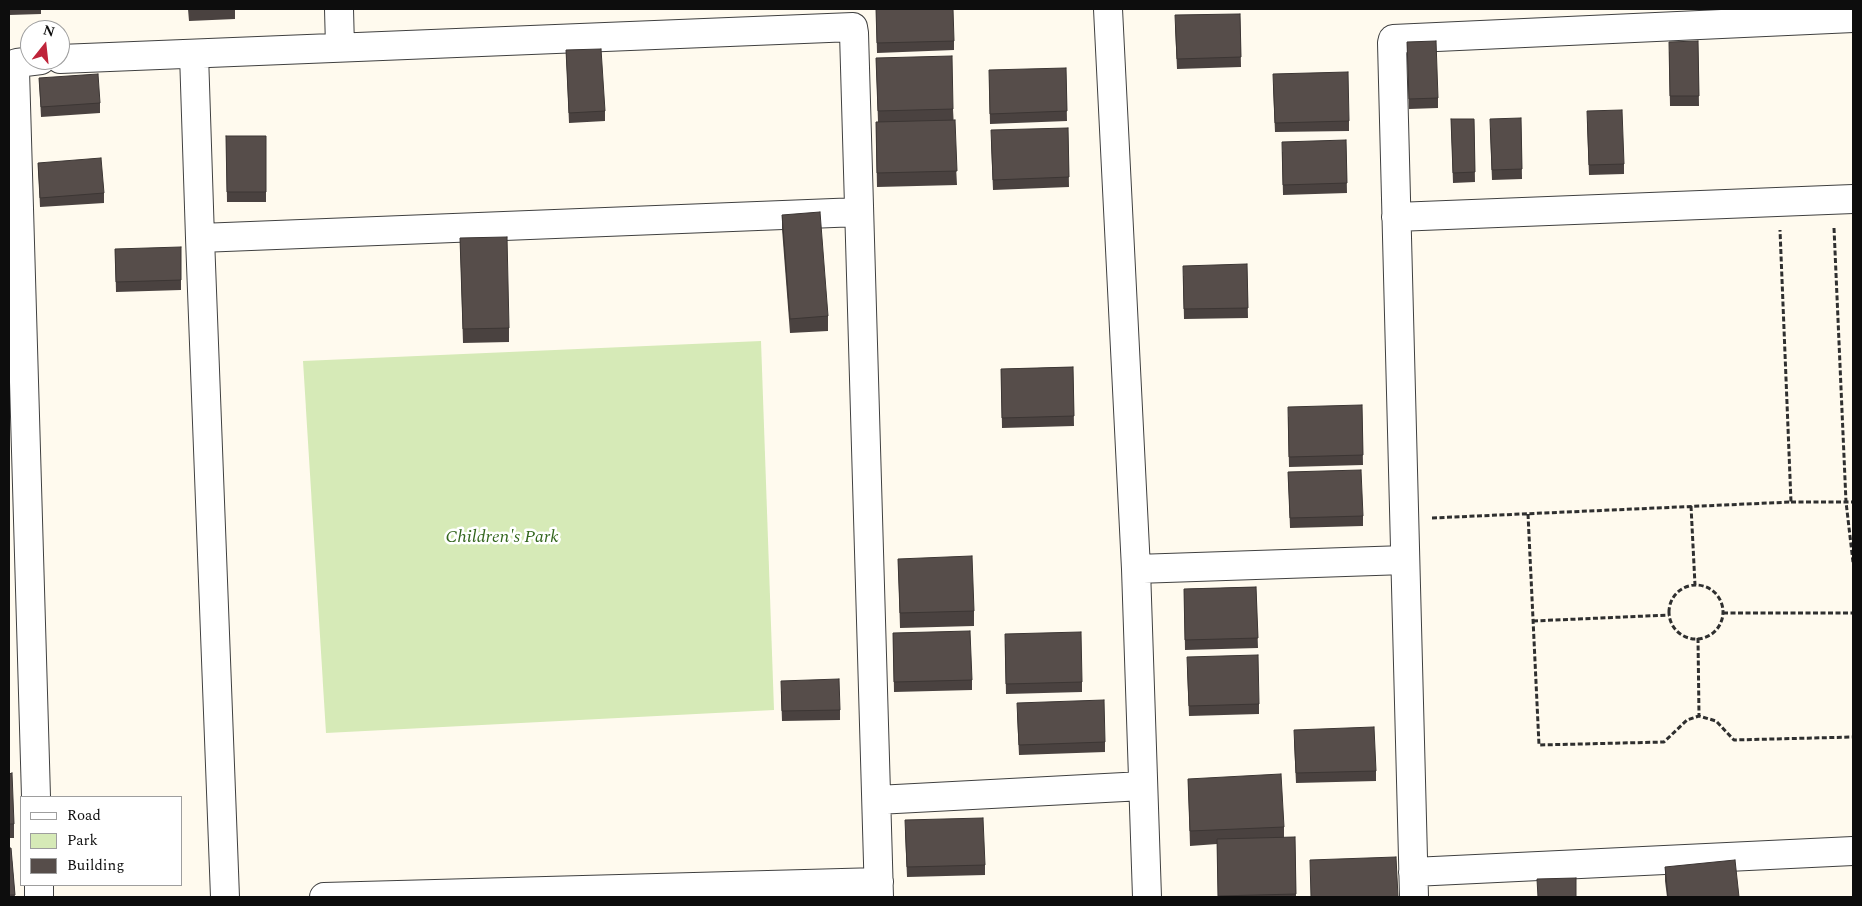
<!DOCTYPE html>
<html>
<head>
<meta charset="utf-8">
<style>
	body { margin:0 }
	#map { position:relative; width:1862px; height:906px; overflow:hidden; background:#fffaee; font-family:Spectral,serif }
	canvas { display:block }
	.frame { position:absolute; inset:0; border:10px solid #0d0d0d; pointer-events:none }
	.legend { position:absolute; left:20px; top:796px; width:162px; height:90px; box-sizing:border-box; background:#fff; border:1px solid #9e9e9e; margin:0; padding:6px 9px; list-style:none; font-size:15px; color:#0d0d0d }
	.legend li { display:flex; align-items:center; gap:10px; height:25px }
	.legend b { width:25px; border:1px solid #9e9e9e }
	.north { position:absolute; left:20px; top:20px; width:50px; height:50px; box-sizing:border-box; background:#fff; border:1px solid #9e9e9e; border-radius:50%; rotate:16deg; font-size:14px; font-weight:700; line-height:20px; text-align:center; color:#0d0d0d }
	.north::after { content:''; display:block; margin:auto; width:18px; height:22px; background:#bf243a; clip-path:polygon(50% 0,100% 100%,50% 72%,0 100%) }
</style>
</head>
<body>
<div id="map">
<canvas width="1862" height="906"></canvas>
<div class="frame"></div>
<ul class="legend">
<li><b style="height:6px;background:#fff"></b>Road</li>
<li><b style="height:14px;background:#d6eab7"></b>Park</li>
<li><b style="height:14px;background:#564d4a"></b>Building</li>
</ul>
<div class="north">N</div>
</div>
<script>
const g = document.querySelector('canvas').getContext('2d');
g.lineJoin = 'round';
function fill(path, color) { g.fillStyle = color; g.fill(path, 'evenodd'); }
const shape = rows => new Path2D(rows.map(r => 'M' + r).join(''));
function strokePath(path, color, width, dash) { g.strokeStyle = color; g.lineWidth = width; g.lineCap = dash ? 'butt' : 'round'; g.setLineDash(dash || []); g.stroke(path); }
function label(font, color, halo, rows, align = 'center') {
  g.font = font + ' Spectral,serif'; g.lineWidth = 5; g.setLineDash([]); g.textBaseline = 'middle'; g.strokeStyle = halo; g.fillStyle = color; for (const [text, x, y, turn = 0] of rows) {
    g.save(); g.translate(x, y); g.rotate((+turn || 0) * Math.PI / 180); g.textAlign = isNaN(turn) ? turn : align; if (halo) g.strokeText(text, 0, 0); g.fillText(text, 0, 0); g.restore();
  }
}
fill(shape([
	[761,341,774,710,326,733,303,361]
]), '#d6eab7');
const minor = shape([
	[339,9,340,47],
	[1108,9,1136,569,1147,897],
	[194,54,200,238,225,897],
	[60,59,853,27,854,33,879,897],
	[1396,217,1853,199],
	[200,238,859,212],
	[1136,569,1405,560],
	[36,797,15,70,17,63,41,60],
	[877,800,1143,786],
	[1413,872,1853,851],
	[39,885,39,897],
	[324,897,879,882],
	[1414,897,1392,43,1393,39,1853,18]
]);
strokePath(minor, '#404040', 30);
strokePath(shape([
	[1834,228,1846,502,1853,562],
	[1791,502,1853,502],
	[1691,506,1695,585],
	[1528,514,1539,745,1664,742,1687,720,1699,716,1716,721,1734,740,1853,737],
	[1432,518,1791,502,1780,230],
	'1669 612a27 27 0 1 1 54 0a27 27 0 1 1-54 0Z',
	[1723,613,1853,613],
	[1533,621,1669,615],
	[1698,638,1699,716]
]), '#2f2f2f', 3, [5, 2.5]);
strokePath(minor, '#fff', 28);
fill(shape([
	[9,9,41,9,41,14,9,15],
	[188,9,235,9,235,19,189,21],
	[876,9,954,41,954,50,877,53],
	[1240,14,1241,67,1177,69,1175,25],
	[1698,41,1699,106,1670,106,1669,52],
	[1407,42,1438,98,1438,108,1409,109],
	[566,50,605,111,605,121,569,123],
	[876,58,953,109,957,185,877,187,876,136,876,122,878,122],
	[1066,68,1067,121,990,124,989,80],
	[39,78,100,103,100,113,41,117],
	[1273,84,1349,121,1349,131,1275,132],
	[1521,118,1522,179,1492,180,1490,128],
	[1451,119,1474,119,1475,182,1453,183],
	[1587,121,1624,164,1624,174,1589,175],
	[1068,128,1069,187,993,190,991,140],
	[226,136,266,136,266,202,227,202],
	[1346,140,1347,193,1283,195,1282,152],
	[38,163,104,193,104,203,40,207],
	[782,215,828,316,828,331,790,333,782,229],
	[460,238,509,328,509,342,463,343],
	[115,249,181,280,181,290,116,292],
	[1247,264,1248,318,1184,319,1183,276],
	[1073,367,1074,426,1002,428,1001,369],
	[1362,405,1363,465,1289,467,1288,417],
	[1288,472,1363,516,1363,526,1290,528],
	[898,559,974,611,974,626,900,628],
	[1256,587,1258,648,1185,650,1184,589],
	[893,633,972,680,972,690,894,692],
	[1005,644,1082,682,1082,692,1006,694],
	[1187,667,1259,704,1259,714,1189,716],
	[781,691,840,710,840,720,782,721],
	[1017,713,1105,742,1105,752,1019,755],
	[1294,740,1376,771,1376,781,1296,783],
	[9,774,14,824,14,838,9,838],
	[1188,779,1284,827,1284,838,1295,837,1296,897,1218,897,1217,844,1190,846],
	[905,830,985,865,985,875,907,877],
	[9,848,11,848,15,897,9,897],
	[1665,867,1739,897,1667,897,1665,881]
]), '#4a4240');
const building = shape([
	[876,9,953,9,954,41,877,43,876,9],
	[1240,14,1241,57,1177,59,1175,15,1240,14],
	[1436,41,1438,98,1409,99,1407,42,1436,41],
	[1698,41,1699,96,1670,96,1669,42,1698,41],
	[601,49,605,111,569,113,566,50,601,49],
	[952,56,953,109,878,111,876,58,952,56],
	[1066,68,1067,111,990,114,989,70,1066,68],
	[1348,72,1349,121,1275,123,1273,74,1348,72],
	[98,74,100,103,41,107,39,78,98,74],
	[1622,110,1624,164,1589,165,1587,111,1622,110],
	[1521,118,1522,169,1492,170,1490,119,1521,118],
	[1451,119,1474,119,1475,172,1453,173,1451,119],
	[955,120,957,171,877,173,876,122,955,120],
	[1068,128,1069,177,993,180,991,130,1068,128],
	[226,136,266,136,266,192,227,192,226,136],
	[1346,140,1347,183,1283,185,1282,142,1346,140],
	[101,158,104,193,40,198,38,163,101,158],
	[820,212,828,316,790,319,782,215,820,212],
	[507,237,509,328,463,329,460,238,507,237],
	[181,247,181,280,116,282,115,249,181,247],
	[1247,264,1248,308,1184,309,1183,266,1247,264],
	[1073,367,1074,416,1002,418,1001,369,1073,367],
	[1362,405,1363,455,1289,457,1288,407,1362,405],
	[1361,470,1363,516,1290,518,1288,472,1361,470],
	[972,556,974,611,900,613,898,559,972,556],
	[1256,587,1258,638,1185,640,1184,589,1256,587],
	[970,631,972,680,894,682,893,633,970,631],
	[1081,632,1082,682,1006,684,1005,634,1081,632],
	[1258,655,1259,704,1189,706,1187,657,1258,655],
	[839,679,840,710,782,711,781,681,839,679],
	[1104,700,1105,742,1019,745,1017,703,1104,700],
	[1374,727,1376,771,1296,773,1294,730,1374,727],
	[12,773,14,824,9,824,9,774,12,773],
	[1281,774,1284,827,1190,831,1188,779,1281,774],
	[983,818,985,865,907,867,905,820,983,818],
	[1295,837,1296,894,1218,896,1217,839,1295,837],
	[9,848,11,848,15,895,9,895,9,848],
	[1396,857,1398,897,1311,897,1310,860,1396,857],
	[1735,860,1739,897,1668,897,1665,867,1735,860],
	[1576,878,1576,897,1538,897,1537,879,1576,878]
]);
fill(building, '#564d4a');
strokePath(building, '#3c3634', 1);
label('italic 18px', '#33661d', '#fff', [
	["Children's Park",502,538]
]);
</script>
</body>
</html>
